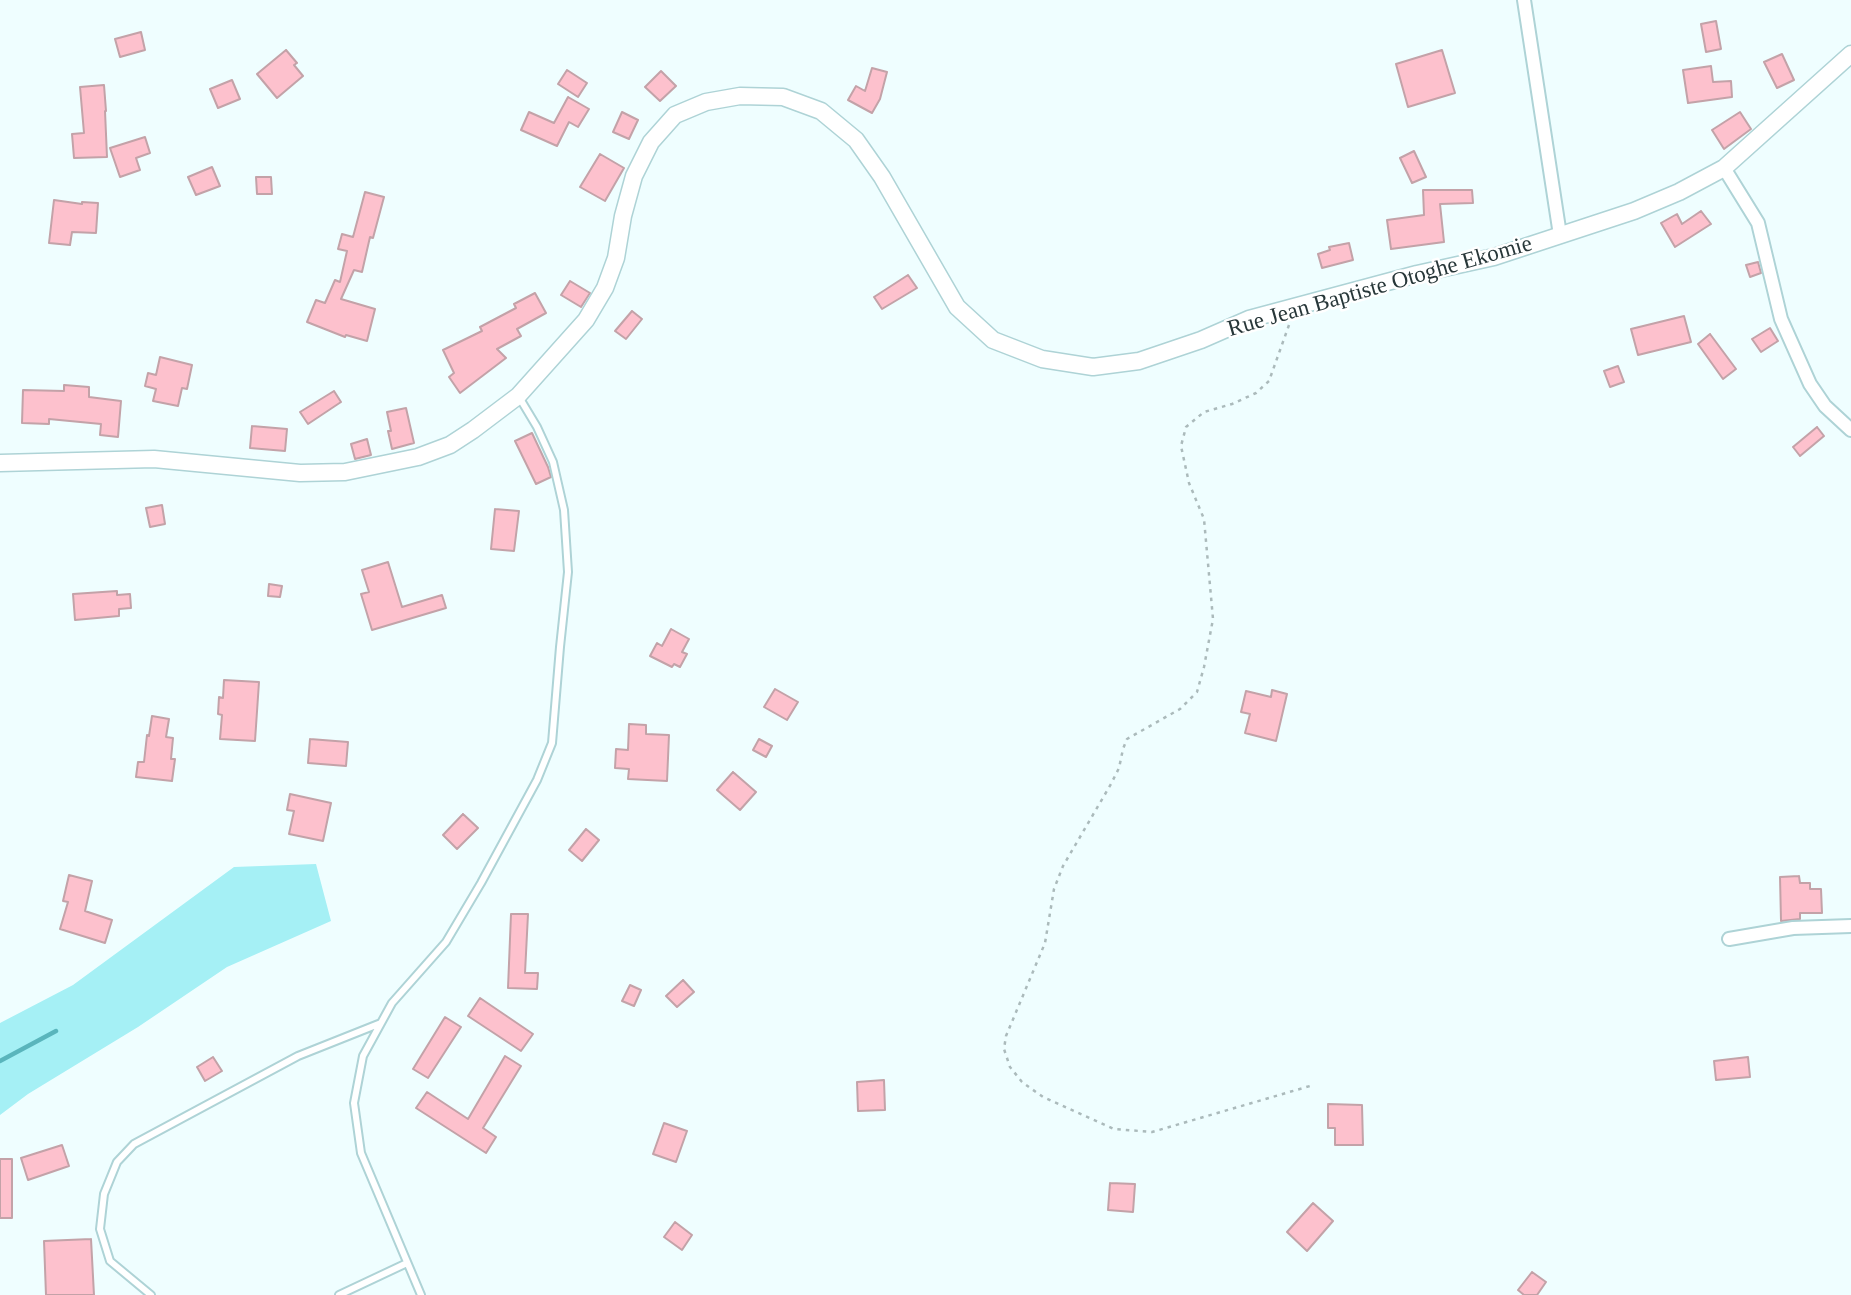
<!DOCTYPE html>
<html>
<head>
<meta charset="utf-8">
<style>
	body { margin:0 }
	canvas { display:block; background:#effeff }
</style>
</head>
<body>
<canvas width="1851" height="1295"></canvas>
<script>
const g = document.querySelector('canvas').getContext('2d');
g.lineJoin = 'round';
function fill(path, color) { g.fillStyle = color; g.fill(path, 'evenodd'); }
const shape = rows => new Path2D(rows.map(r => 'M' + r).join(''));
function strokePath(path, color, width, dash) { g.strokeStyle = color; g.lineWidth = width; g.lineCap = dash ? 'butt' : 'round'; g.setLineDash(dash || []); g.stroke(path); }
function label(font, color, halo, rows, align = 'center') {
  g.font = font + ' Georgia,serif'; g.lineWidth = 5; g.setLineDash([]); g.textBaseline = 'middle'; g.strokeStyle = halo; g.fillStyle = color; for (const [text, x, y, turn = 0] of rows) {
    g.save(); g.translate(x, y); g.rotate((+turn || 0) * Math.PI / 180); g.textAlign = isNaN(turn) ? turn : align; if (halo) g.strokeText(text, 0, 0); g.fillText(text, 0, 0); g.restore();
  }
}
fill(shape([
	[316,864,331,921,227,967,138,1027,28,1094,0,1115,0,1023,73,985,234,867]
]), '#a5f0f5');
strokePath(shape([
	[0,1061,56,1031]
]), '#5ab5bc', 4.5);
const building = shape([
	[1716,21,1721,49,1706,52,1701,24,1716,21],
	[141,32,145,50,120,57,115,39,141,32],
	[286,50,297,63,294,65,303,76,277,98,257,74,286,50],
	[1442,50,1455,93,1408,107,1396,64,1442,50],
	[1782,54,1794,80,1777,88,1764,62,1782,54],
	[1711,66,1713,82,1731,81,1732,97,1688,103,1683,70,1711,66],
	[872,68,887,72,880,99,872,113,848,100,856,86,865,91,872,68],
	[567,70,587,83,578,97,558,84,567,70],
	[661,71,676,86,660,101,645,87,661,71],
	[232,80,240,99,218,108,210,89,232,80],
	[104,85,106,111,105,111,107,157,74,158,72,134,84,133,80,87,104,85],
	[568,97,589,109,578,127,569,122,557,146,521,130,529,112,554,123,568,97],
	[622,112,638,120,629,139,613,132,622,112],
	[1740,112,1751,129,1724,149,1712,130,1740,112],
	[145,137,150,153,136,158,140,170,120,177,110,148,145,137],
	[1414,151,1426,177,1412,183,1400,158,1414,151],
	[600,154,624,168,605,201,580,187,600,154],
	[212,167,220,186,196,195,188,177,212,167],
	[256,177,271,177,272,194,257,194,256,177],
	[1423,190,1472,190,1473,203,1440,204,1444,242,1391,249,1387,220,1424,215,1423,190],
	[365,192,384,197,373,238,370,237,362,272,354,270,341,299,375,309,367,341,346,335,345,337,307,322,316,300,325,303,335,280,340,282,347,251,338,249,342,234,353,237,365,192],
	[54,200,82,204,82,202,98,203,96,233,72,232,70,245,49,243,54,200],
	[1701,211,1711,224,1675,247,1661,223,1677,214,1682,224,1701,211],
	[1349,243,1353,260,1322,268,1318,254,1330,250,1329,247,1349,243],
	[1758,262,1761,273,1750,277,1746,265,1758,262],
	[908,275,917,288,882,309,874,297,908,275],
	[570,281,590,293,581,307,561,295,570,281],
	[535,293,546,313,517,329,521,336,497,349,506,358,460,393,449,377,454,373,443,350,482,331,480,327,516,308,514,304,535,293],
	[632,311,642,319,626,339,615,331,632,311],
	[1684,316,1691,342,1638,355,1631,329,1684,316],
	[1770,328,1778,341,1761,352,1752,339,1770,328],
	[1710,334,1736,369,1723,379,1698,344,1710,334],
	[160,357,192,365,187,389,182,388,178,406,153,401,156,389,145,386,148,373,156,375,160,357],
	[1618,366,1624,382,1610,387,1604,371,1618,366],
	[64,385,89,387,89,397,121,401,118,437,100,435,101,424,49,419,49,424,22,423,23,390,64,391,64,385],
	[334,391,341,402,308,424,300,412,334,391],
	[406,408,414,443,392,449,388,431,391,431,387,412,406,408],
	[252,426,287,429,285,451,250,448,252,426],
	[1817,427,1824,436,1800,456,1793,447,1817,427],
	[532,433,548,467,551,477,536,484,515,441,532,433],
	[367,439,371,455,355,459,351,444,367,439],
	[162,505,165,524,150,527,146,508,162,505],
	[495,509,519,511,514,551,491,549,495,509],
	[388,562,402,607,442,595,446,608,372,630,361,594,369,592,362,570,388,562],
	[269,584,282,586,280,597,268,596,269,584],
	[117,591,117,595,130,594,131,608,119,609,119,616,75,620,73,594,117,591],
	[671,629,689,639,682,652,687,654,680,667,674,664,672,667,650,656,657,643,662,646,671,629],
	[224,680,259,682,255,741,220,739,222,715,218,714,219,697,223,698,224,680],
	[775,689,798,702,787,720,764,707,775,689],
	[1272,690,1287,694,1276,741,1245,733,1250,714,1241,712,1246,691,1271,697,1272,690],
	[152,716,169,719,166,737,173,738,171,759,175,759,172,781,136,777,138,762,144,762,147,735,149,736,152,716],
	[629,724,646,725,646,734,669,735,667,781,628,779,629,769,615,768,616,749,628,750,629,724],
	[310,739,348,742,346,766,308,763,310,739],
	[759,739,772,746,766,757,753,750,759,739],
	[733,772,756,792,740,810,717,790,733,772],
	[290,794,331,803,323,841,289,834,294,811,287,810,290,794],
	[463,814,478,828,457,849,443,835,463,814],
	[586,829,599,840,582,861,569,850,586,829],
	[69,875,92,881,85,911,112,920,105,943,60,929,68,902,63,901,69,875],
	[1799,876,1800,883,1810,883,1810,889,1821,889,1822,913,1800,913,1800,919,1781,921,1780,877,1799,876],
	[511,914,528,914,525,973,538,973,537,989,508,988,511,914],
	[683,980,694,992,677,1007,666,996,683,980],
	[630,985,641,990,634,1006,622,1001,630,985],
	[480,998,533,1034,521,1051,468,1016,480,998],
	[445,1017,461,1027,428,1078,413,1069,445,1017],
	[505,1056,521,1066,483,1128,496,1137,486,1153,416,1108,427,1092,468,1119,505,1056],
	[213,1057,222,1071,205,1081,197,1067,213,1057],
	[1748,1057,1750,1077,1716,1080,1714,1061,1748,1057],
	[884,1080,885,1110,858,1111,857,1082,884,1080],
	[1328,1104,1362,1105,1363,1145,1335,1145,1335,1128,1328,1128,1328,1104],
	[664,1123,687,1131,676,1162,653,1154,664,1123],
	[62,1145,69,1166,28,1180,21,1158,62,1145],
	[0,1159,12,1159,12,1218,0,1218,0,1159],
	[1110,1183,1135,1184,1133,1212,1108,1210,1110,1183],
	[1313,1203,1333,1221,1307,1251,1287,1232,1313,1203],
	[675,1222,692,1235,682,1250,664,1237,675,1222],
	[91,1239,94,1295,46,1295,44,1241,91,1239],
	[1532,1272,1546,1282,1537,1295,1524,1295,1518,1290,1532,1272]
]);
fill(building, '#fdc1cd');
strokePath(building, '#c3a2a8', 2);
const service = shape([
	[151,1295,110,1261,100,1229,104,1194,117,1162,134,1144,298,1056,381,1023],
	[339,1295,407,1263],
	[421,1295,361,1153,354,1103,363,1056,392,1003,446,942,481,883,537,780,552,743,560,647,568,572,564,510,553,462,537,427,519,397]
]);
const minor = shape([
	[1524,0,1560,235],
	[1724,168,1758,223,1781,319,1810,384,1825,406,1851,430],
	[1729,939,1793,928,1851,926]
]);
const tertiary = shape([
	[0,463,154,459,300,473,345,472,418,457,450,445,473,430,518,396,586,320,605,288,616,258,623,216,634,176,651,142,675,115,706,102,740,96,783,97,821,111,856,140,882,177,957,307,993,340,1042,359,1093,367,1139,361,1201,340,1249,319,1417,274,1494,257,1634,211,1679,192,1724,168,1851,54]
]);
strokePath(service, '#aed3d6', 10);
strokePath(minor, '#aed3d6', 16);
strokePath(tertiary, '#aed3d6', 19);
strokePath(shape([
	[1289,325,1269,381,1256,393,1232,404,1204,412,1186,427,1181,446,1189,483,1204,519,1213,619,1204,667,1197,692,1180,709,1127,739,1123,749,1119,768,1111,784,1063,866,1054,889,1045,943,1006,1036,1004,1049,1010,1067,1022,1082,1043,1097,1114,1129,1152,1132,1310,1086]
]), '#abbabb', 2.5, [3.5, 5]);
strokePath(service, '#fff', 6);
strokePath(minor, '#fff', 12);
strokePath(tertiary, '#fff', 16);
label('23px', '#283739', '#fff', [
	["Rue Jean Baptiste Otoghe Ekomie",1380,287,-16]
]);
</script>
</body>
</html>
